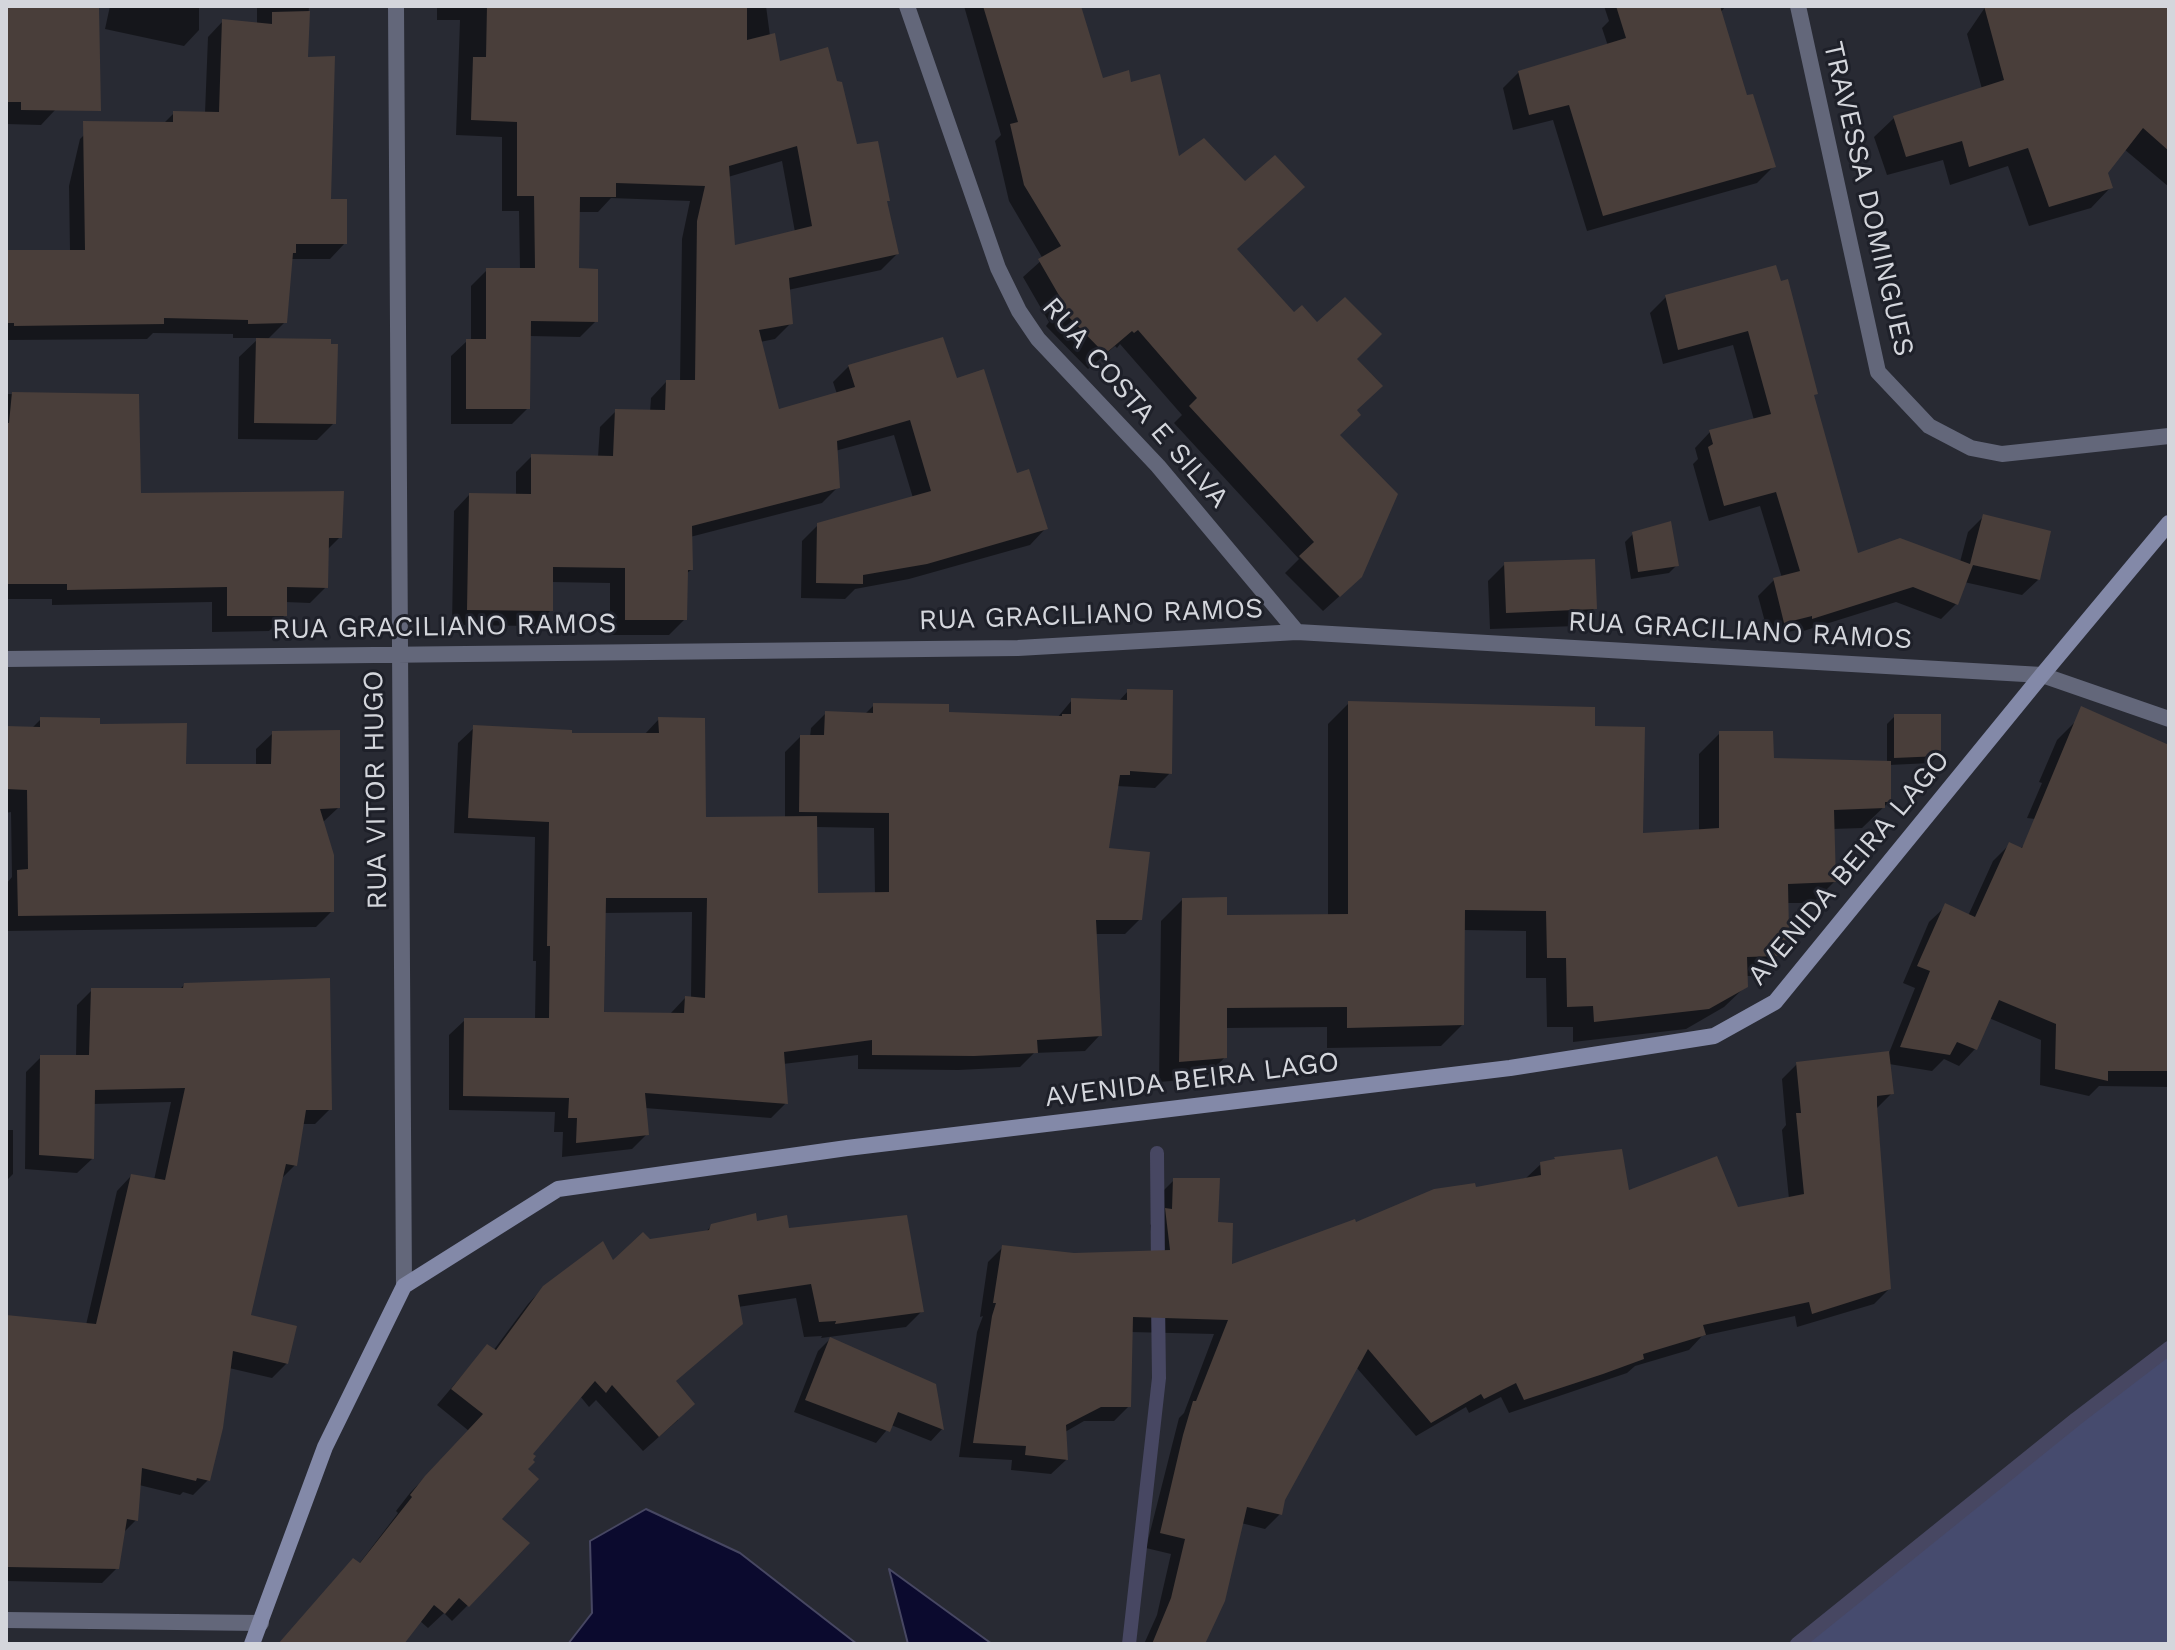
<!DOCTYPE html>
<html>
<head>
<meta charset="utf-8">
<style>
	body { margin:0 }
	#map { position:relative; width:2175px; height:1650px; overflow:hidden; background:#282a33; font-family:"Work Sans",sans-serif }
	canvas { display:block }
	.frame { position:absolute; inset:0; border:8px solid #d4d6dc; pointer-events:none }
</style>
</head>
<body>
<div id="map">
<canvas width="2175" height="1650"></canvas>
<div class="frame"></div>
</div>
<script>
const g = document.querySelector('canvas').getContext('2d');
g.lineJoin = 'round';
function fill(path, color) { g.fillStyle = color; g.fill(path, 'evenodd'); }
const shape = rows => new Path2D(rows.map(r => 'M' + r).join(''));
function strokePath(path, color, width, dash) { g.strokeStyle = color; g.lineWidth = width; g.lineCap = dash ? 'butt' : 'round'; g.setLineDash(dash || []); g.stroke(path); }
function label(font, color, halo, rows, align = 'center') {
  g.font = font + ' "Work Sans",sans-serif'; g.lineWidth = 6; g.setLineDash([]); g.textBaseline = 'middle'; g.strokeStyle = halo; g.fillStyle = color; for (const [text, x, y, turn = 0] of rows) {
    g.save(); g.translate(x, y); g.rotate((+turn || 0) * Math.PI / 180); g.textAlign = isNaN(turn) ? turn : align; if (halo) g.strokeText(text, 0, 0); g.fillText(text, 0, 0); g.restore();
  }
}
fill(shape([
	[2169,1348,2169,1644,1797,1644,2076,1419]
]), '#464b6e');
const water = shape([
	[646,1509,740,1553,857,1644,568,1644,592,1613,590,1541,646,1509],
	[889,1569,992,1644,908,1644,889,1569]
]);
fill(water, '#0b0a2e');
strokePath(water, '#474762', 2);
fill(shape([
	[6,6,57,6,56,109,41,125,6,124],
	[110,6,199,6,199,30,184,46,105,29],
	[257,6,309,6,306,59,329,201,345,243,330,259,290,259,285,322,267,340,334,423,317,440,238,439,239,357,259,338,233,338,233,334,153,333,147,339,6,340,6,252,70,252,69,186,80,139,95,124,163,124,174,113,205,113,208,37,223,21,257,25],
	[437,6,766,6,770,36,779,63,856,147,888,200,885,203,897,254,881,270,788,290,791,323,775,339,760,342,778,412,837,394,833,382,849,366,955,381,1016,475,1045,529,1030,545,909,579,855,589,845,599,801,598,802,541,818,525,913,498,894,435,835,451,838,487,822,503,690,537,691,570,686,574,685,619,669,635,610,635,610,583,551,582,551,610,535,626,452,625,454,511,469,495,516,496,516,472,532,456,598,457,600,427,616,411,650,412,651,398,666,382,680,382,682,239,690,201,611,198,598,212,578,212,577,270,596,321,580,337,529,336,528,408,512,424,451,424,451,356,467,341,471,341,471,286,487,270,520,270,519,211,502,211,502,137,456,135,460,20,437,20],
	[782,161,795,232,733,247,728,177],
	[964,6,1079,6,1101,80,1129,84,1235,249,1294,315,1354,359,1355,411,1338,435,1343,593,1323,611,1285,573,1299,559,1174,423,1182,415,1120,344,1117,348,1115,346,1088,369,1046,326,1049,322,1023,277,1043,259,1009,201,995,141,1001,135],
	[1604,6,1726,6,1720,13,1746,98,1773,167,1757,183,1587,231,1553,120,1513,130,1503,88,1519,72,1608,46,1602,28,1609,21],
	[1986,6,2169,6,2169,187,2124,149,2106,172,2110,188,2091,208,2029,226,2008,166,1950,185,1943,160,1887,175,1874,137,1894,118,1982,89,1967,34],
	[1774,267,1856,556,1960,562,1968,532,1983,517,2038,580,2022,595,1964,582,1956,604,1941,619,1896,602,1797,633,1796,630,1769,637,1758,596,1774,580,1782,578,1760,506,1709,521,1693,464,1698,459,1695,448,1710,432,1754,420,1733,345,1663,364,1650,313,1666,297],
	[6,394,137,396,139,495,340,537,327,550,326,587,310,603,285,602,285,615,269,631,212,632,212,602,52,605,52,599,6,599],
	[1633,534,1677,565,1669,573,1631,579,1625,542],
	[1505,564,1594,609,1577,626,1490,629,1488,581],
	[1128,691,1170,773,1155,788,1116,786,1107,850,1140,919,1125,934,1094,934,1100,1035,1085,1051,1034,1053,1020,1067,958,1070,858,1069,858,1055,783,1064,786,1103,771,1118,645,1108,647,1134,632,1149,562,1157,563,1132,554,1132,555,1112,449,1110,449,1035,465,1020,535,1020,536,961,533,961,535,837,454,833,458,743,474,728,570,735,644,735,659,719,704,819,785,819,785,752,800,737,810,737,811,728,826,713,864,715,874,705,947,714,1057,718,1072,700,1118,702],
	[816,827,874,828,875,894,816,895],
	[692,912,691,999,685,998,670,1014,602,1014,604,913],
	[1349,703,1593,728,1641,835,1699,832,1699,754,1720,733,1772,760,1887,763,1887,724,1895,716,1939,755,1931,763,1889,765,1889,802,1862,828,1832,829,1834,882,1813,903,1787,903,1777,954,1755,976,1745,976,1746,986,1724,1007,1686,1029,1573,1042,1573,1027,1547,1027,1546,978,1526,978,1526,931,1462,930,1462,1025,1441,1046,1327,1048,1327,1027,1225,1028,1225,1057,1205,1078,1159,1082,1161,921,1182,900,1226,917,1328,916,1328,724],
	[41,719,97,726,184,766,256,766,256,749,273,733,338,808,322,823,332,911,316,927,6,931,6,884,12,877,11,812,6,813,6,728,31,729],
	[2074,723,2169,747,2169,836,2027,818,2042,783,2039,782,2057,740],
	[2025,844,2169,878,2169,1087,2099,1086,2089,1096,2040,1085,2041,1040,1989,1018,1975,1049,1959,1066,1944,1059,1932,1071,1889,1064,1892,1093,1877,1108,1889,1289,1874,1304,1797,1327,1795,1316,1702,1336,1689,1350,1635,1366,1627,1373,1509,1413,1501,1397,1469,1413,1466,1407,1416,1436,1356,1367,1283,1499,1280,1514,1265,1529,1241,1523,1203,1644,1144,1644,1157,1615,1171,1554,1146,1548,1179,1418,1184,1413,1214,1334,1130,1332,1129,1406,1114,1421,1084,1421,1065,1432,1066,1460,1051,1474,1011,1470,1012,1460,959,1457,977,1332,983,1316,980,1317,988,1262,1003,1247,1074,1255,1154,1252,1150,1225,1158,1218,1159,1195,1174,1180,1216,1224,1230,1267,1475,1189,1526,1178,1541,1164,1552,1162,1555,1159,1627,1193,1737,1210,1789,1199,1782,1130,1786,1125,1782,1079,1797,1064,1889,1053,1915,988,1903,983,1929,922,1946,906,1968,916,1993,861,2009,845,2020,849],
	[184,985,330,1109,315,1124,302,1124,295,1165,280,1180,248,1317,287,1363,272,1378,229,1368,208,1480,193,1495,183,1492,180,1495,139,1485,136,1520,122,1534,117,1568,102,1583,6,1581,6,1258,8,1317,86,1325,117,1191,131,1176,154,1180,171,1102,93,1104,92,1159,77,1173,25,1169,26,1072,41,1057,76,1057,77,1005,92,990,179,990],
	[6,1130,13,1130,13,1174,6,1181],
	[756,1223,788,1230,922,1311,906,1327,821,1338,822,1336,804,1337,796,1298,738,1307,674,1383,678,1420,643,1451,596,1400,589,1407,580,1396,530,1454,499,1519,468,1605,452,1621,444,1613,428,1628,420,1621,402,1644,279,1644,359,1564,398,1513,396,1511,410,1493,469,1431,437,1405,487,1346,493,1351,528,1304,544,1287,613,1264,649,1242,705,1233,712,1225],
	[830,1339,935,1385,942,1429,931,1441,891,1425,876,1443,794,1412,818,1351]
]), '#0007');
strokePath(shape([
	[1157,1153,1158,1268],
	[1129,1644,1159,1378,1158,1301],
	[1797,1644,2076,1419,2169,1348]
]), '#474762', 14);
fill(shape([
	[6,6,99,8,101,111,21,110,21,102,6,102],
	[487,6,747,6,747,40,775,33,780,61,828,47,837,81,842,82,857,144,878,141,890,201,887,201,899,254,789,278,793,324,759,330,779,409,855,387,848,365,943,337,957,378,984,369,1017,473,1029,469,1048,529,927,564,863,575,863,584,816,583,817,523,931,491,910,420,837,441,840,488,692,526,693,570,688,570,687,620,625,620,625,568,553,567,553,611,467,610,469,493,531,494,531,454,613,456,615,409,665,410,666,380,695,380,697,221,705,186,616,183,616,197,580,197,579,268,598,269,598,322,531,321,530,409,466,409,466,339,486,339,486,268,535,268,534,196,517,196,517,122,471,120,473,57,486,57],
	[797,146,812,226,735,245,729,166],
	[983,6,1081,6,1103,78,1129,70,1131,82,1160,74,1179,156,1204,138,1245,181,1275,155,1305,187,1237,249,1294,312,1302,305,1317,322,1345,297,1382,334,1357,359,1383,386,1357,410,1361,415,1340,435,1398,494,1362,577,1340,597,1299,556,1314,542,1189,406,1197,398,1138,330,1134,333,1132,331,1105,354,1060,308,1064,304,1038,259,1061,246,1024,185,1010,124,1018,122],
	[1616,6,1720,6,1747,95,1753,94,1776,167,1603,216,1569,105,1529,115,1518,71,1626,38],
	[1984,6,2169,6,2169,151,2143,128,2108,173,2113,188,2049,207,2028,148,1969,167,1962,141,1906,157,1893,116,2004,80],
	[310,11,308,57,335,56,331,199,347,199,347,244,296,244,296,253,293,253,287,323,248,324,248,320,164,318,164,324,14,326,14,323,6,323,6,250,85,250,83,121,173,122,173,111,219,112,222,19,272,24,272,12],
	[1776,265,1781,281,1788,279,1818,394,1814,395,1858,553,1900,538,1970,564,1983,514,2051,531,2040,580,1973,565,1958,605,1913,587,1812,619,1812,616,1784,623,1773,578,1800,571,1776,492,1724,506,1708,447,1713,444,1709,430,1771,414,1748,331,1678,350,1665,295],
	[256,338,331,339,331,344,338,344,336,424,254,423],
	[12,392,139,394,141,493,344,491,342,538,329,538,328,588,287,587,287,616,227,616,227,587,67,590,67,584,6,584,6,423,9,423],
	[1671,521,1679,566,1638,572,1632,532],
	[1595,559,1597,609,1506,613,1504,562],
	[1127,689,1173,690,1172,774,1130,771,1130,775,1120,775,1109,848,1150,852,1142,920,1096,920,1102,1036,1037,1040,1038,1053,974,1056,872,1055,872,1040,784,1052,788,1104,645,1093,649,1135,576,1143,577,1118,568,1118,569,1098,463,1096,464,1018,549,1018,550,946,547,946,549,822,468,818,473,725,572,730,572,733,659,733,658,717,705,718,706,817,817,816,818,893,889,892,889,813,799,812,800,735,824,735,825,711,873,713,873,703,949,704,949,712,1062,716,1062,714,1071,714,1071,698,1127,700],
	[606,898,707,898,705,998,685,996,684,1013,604,1012],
	[1348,701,1595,707,1595,726,1645,727,1643,833,1719,828,1719,731,1773,731,1774,758,1891,761,1891,802,1885,802,1885,808,1834,810,1836,882,1788,884,1789,932,1778,956,1747,957,1748,987,1709,1009,1594,1022,1593,1006,1567,1007,1566,958,1547,958,1546,911,1465,910,1464,1025,1347,1028,1347,1007,1227,1008,1227,1058,1179,1062,1182,898,1227,897,1227,915,1348,914],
	[2081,706,2169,745,2169,1071,2108,1071,2108,1081,2055,1069,2056,1024,1999,1000,1977,1050,1957,1042,1950,1055,1900,1047,1930,971,1917,966,1945,903,1975,917,2009,842,2022,848],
	[1894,714,1941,714,1941,756,1894,758],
	[40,717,100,718,100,724,187,723,186,764,271,764,272,731,340,730,340,808,320,809,334,855,334,912,18,916,17,870,28,869,27,790,6,789,6,726,40,727],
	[330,978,332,1110,306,1110,297,1166,286,1164,251,1315,297,1326,288,1364,233,1351,223,1428,210,1481,197,1478,196,1481,142,1468,138,1521,127,1519,119,1569,8,1567,6,1315,96,1324,131,1174,165,1180,185,1088,95,1090,94,1159,39,1155,40,1055,89,1055,91,988,183,988,184,983],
	[1889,1051,1894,1094,1877,1096,1877,1105,1891,1289,1812,1314,1809,1302,1703,1325,1706,1335,1643,1354,1644,1359,1603,1374,1524,1400,1516,1383,1484,1399,1481,1394,1431,1423,1368,1349,1285,1500,1282,1515,1247,1507,1225,1601,1205,1644,1152,1644,1171,1598,1185,1539,1160,1533,1183,1435,1193,1401,1196,1401,1228,1320,1133,1317,1131,1407,1101,1407,1066,1425,1068,1460,1025,1455,1026,1446,973,1443,992,1316,996,1303,993,1303,1002,1245,1074,1253,1170,1250,1165,1208,1172,1209,1173,1178,1220,1178,1218,1222,1233,1223,1232,1264,1355,1219,1356,1222,1434,1189,1475,1183,1476,1187,1541,1175,1540,1162,1555,1159,1554,1157,1622,1149,1629,1190,1717,1156,1738,1207,1804,1194,1796,1113,1801,1113,1796,1062],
	[756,1213,757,1221,787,1215,789,1228,907,1215,924,1312,835,1324,836,1321,819,1322,811,1284,738,1295,743,1324,676,1381,695,1404,659,1437,612,1385,606,1393,595,1381,533,1454,536,1456,533,1460,535,1462,528,1469,539,1479,502,1519,530,1543,469,1607,459,1598,445,1614,434,1605,404,1644,278,1644,353,1558,360,1563,412,1497,410,1495,425,1476,483,1414,451,1389,487,1344,496,1350,543,1286,603,1241,613,1260,643,1232,650,1239,709,1230,711,1224],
	[830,1337,936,1384,944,1430,898,1412,890,1432,805,1400]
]), '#493e3a');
strokePath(shape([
	[396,6,404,1286],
	[907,6,998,268,1019,311,1038,339,1158,466,1297,632],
	[1798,6,1878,372,1929,426,1971,448,2002,454,2169,436],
	[6,659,1018,648,1297,632,2042,675,2169,719],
	[6,1620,261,1623]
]), '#63677a', 16);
strokePath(shape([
	[252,1644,325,1447,404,1286,558,1189,847,1148,1510,1068,1714,1036,1775,1002,2042,675,2169,523]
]), '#8389a8', 16);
label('28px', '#d4d6dc', '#1e2029', [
	["TRAVESSA DOMINGUES",1868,199,77],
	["RUA COSTA E SILVA",1135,403,49],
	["RUA GRACILIANO RAMOS",1091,615,-2],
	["RUA GRACILIANO RAMOS",444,627,-1],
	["RUA GRACILIANO RAMOS",1740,631,3],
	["RUA VITOR HUGO",376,790,-91],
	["AVENIDA BEIRA LAGO",1849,868,-50],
	["AVENIDA BEIRA LAGO",1192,1080,-7]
]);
</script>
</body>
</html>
